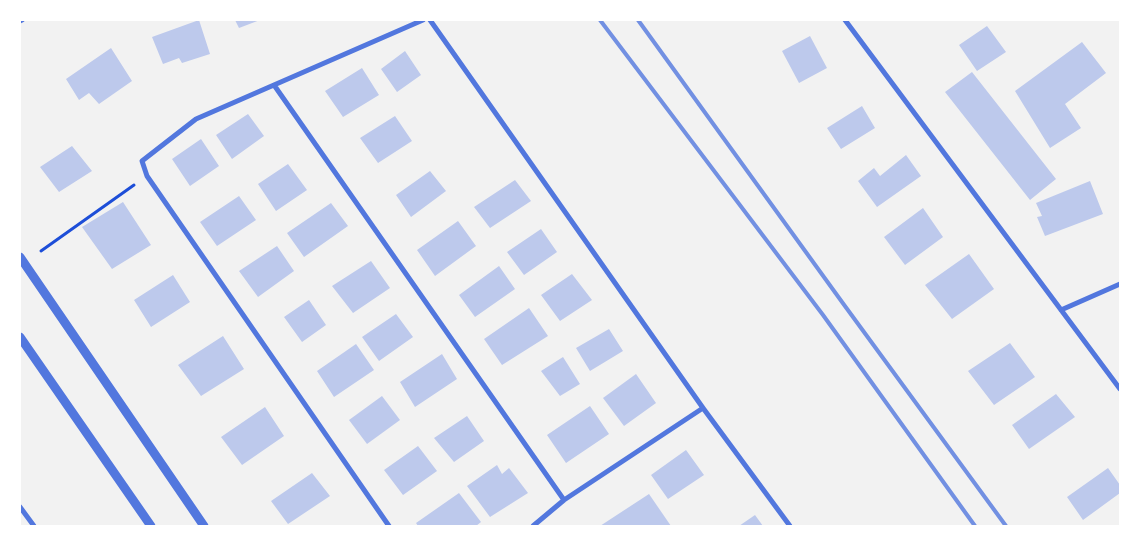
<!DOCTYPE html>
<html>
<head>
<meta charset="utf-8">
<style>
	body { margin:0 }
	#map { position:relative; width:1140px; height:546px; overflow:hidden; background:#f2f2f2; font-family:"Varela Round",sans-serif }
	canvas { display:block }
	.frame { position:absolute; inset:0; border:21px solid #fff; pointer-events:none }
</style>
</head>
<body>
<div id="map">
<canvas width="1140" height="546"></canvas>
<div class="frame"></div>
</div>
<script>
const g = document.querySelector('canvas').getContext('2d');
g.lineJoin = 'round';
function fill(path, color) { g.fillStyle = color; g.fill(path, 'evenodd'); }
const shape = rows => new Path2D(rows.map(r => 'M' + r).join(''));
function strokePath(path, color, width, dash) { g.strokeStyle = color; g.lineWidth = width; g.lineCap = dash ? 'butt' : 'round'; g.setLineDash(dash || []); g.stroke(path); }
fill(shape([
	[199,20,210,54,182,63,179,58,163,64,152,37],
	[235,20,260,20,239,28],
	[987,26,1006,52,977,71,959,45],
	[810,36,827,68,799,83,782,51],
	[1082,42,1106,73,1065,104,1081,128,1050,148,1015,91],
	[111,48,132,81,99,104,89,93,79,100,66,79],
	[405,51,421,75,397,92,381,69],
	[362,68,379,95,343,117,325,91],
	[972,72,1056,179,1030,200,945,92],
	[862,106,875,128,841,149,827,128],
	[248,114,264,136,232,159,216,135],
	[395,116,412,141,378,163,360,138],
	[201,139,219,166,190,186,172,159],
	[72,146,92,171,59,192,40,167],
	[906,155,921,176,877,207,858,181,874,168,880,176],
	[288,164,307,190,276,211,258,184],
	[430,171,446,191,411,217,396,195],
	[515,180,531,201,490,228,474,207],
	[1090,181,1103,214,1045,236,1037,217,1042,216,1036,203],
	[239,196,256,220,217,246,200,222],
	[123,202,151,245,112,269,82,227],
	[331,203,348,226,304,257,287,233],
	[923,208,943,237,905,265,884,237],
	[458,221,476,246,435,276,417,250],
	[541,229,557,252,524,275,507,252],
	[277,246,294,271,258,297,239,271],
	[969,254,994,289,952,319,925,285],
	[371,261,390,288,353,313,332,286],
	[499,266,515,289,475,317,459,295],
	[572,274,592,300,560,321,541,295],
	[173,275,190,302,151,327,134,300],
	[309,300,326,325,302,342,284,317],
	[529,308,548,336,502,365,484,339],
	[396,314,413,337,379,361,362,337],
	[609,329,623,351,590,371,576,348],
	[223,336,244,369,201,396,178,365],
	[1010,343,1035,377,994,405,968,371],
	[356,344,374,370,334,397,317,371],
	[442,354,457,379,415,407,400,382],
	[563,357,580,384,560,396,541,371],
	[636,374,656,403,624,426,603,398],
	[1056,394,1075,417,1029,449,1012,425],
	[382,396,400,420,367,444,349,420],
	[590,406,609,434,566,463,547,435],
	[265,407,284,436,242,465,221,437],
	[467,416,484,441,454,462,434,438],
	[418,446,437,471,403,495,384,470],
	[686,450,704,475,668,499,651,475],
	[497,465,502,474,509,468,528,493,490,517,467,486],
	[1108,468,1120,485,1120,493,1083,520,1067,497],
	[312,473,330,496,288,524,271,501],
	[459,493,481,522,476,526,418,526,416,523],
	[649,494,671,526,600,526],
	[755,515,763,526,739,526]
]), '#bdc9ec');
strokePath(shape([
	[41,251,134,185]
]), '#1d4ed8', 3);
strokePath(shape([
	[430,20,703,408,790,526],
	[845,20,1120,389],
	[20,21,22,20],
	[274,85,564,500],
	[1061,310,1120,284],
	[20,507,34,526],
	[389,526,147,176,142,161,196,119,423,20],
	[533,526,564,500,703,408]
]), '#5277de', 5);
strokePath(shape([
	[20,257,204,526],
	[20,337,151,526]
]), '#5277de', 9);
strokePath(shape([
	[600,20,823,315,975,526],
	[638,20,842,302,1006,526]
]), '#7290e2', 4);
</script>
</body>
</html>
